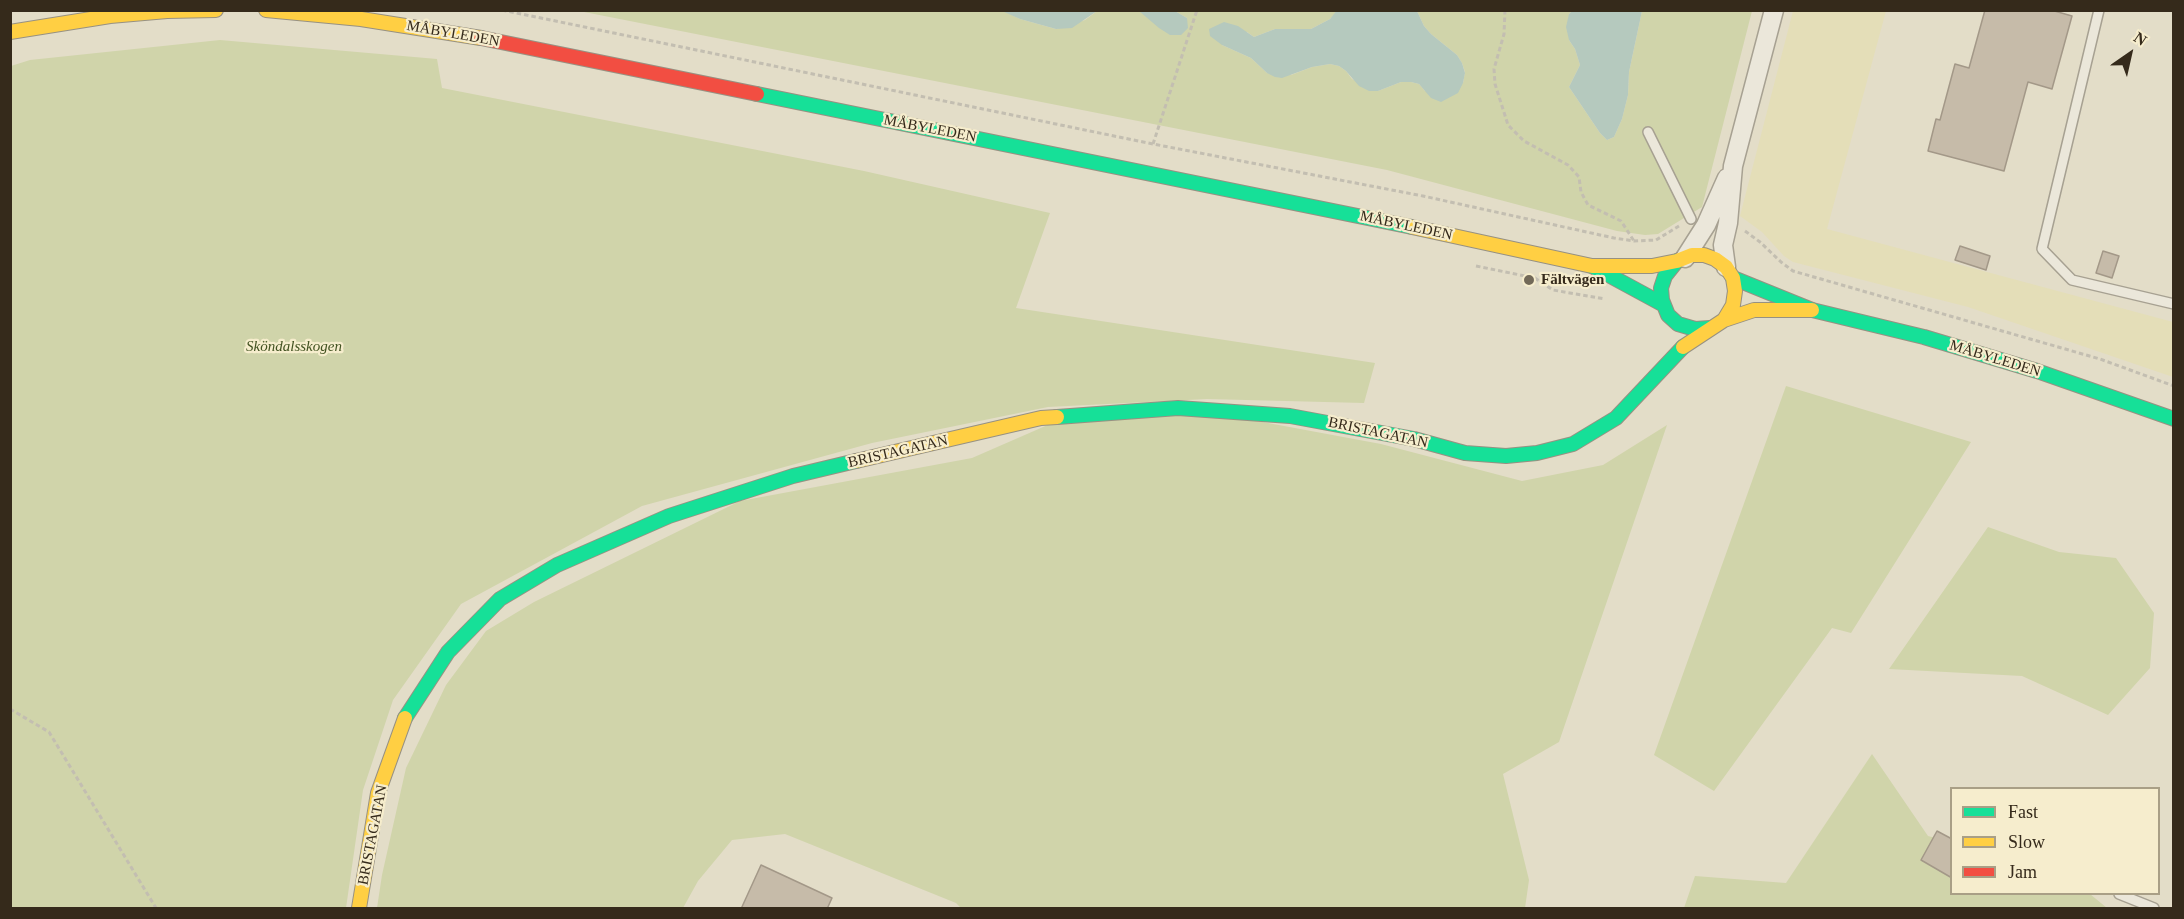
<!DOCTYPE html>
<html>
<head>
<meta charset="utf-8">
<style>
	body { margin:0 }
	#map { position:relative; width:2184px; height:919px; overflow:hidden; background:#e3ddc8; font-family:"Times New Roman",serif }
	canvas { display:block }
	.frame { position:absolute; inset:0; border:12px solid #352a1b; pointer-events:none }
	.legend { position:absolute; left:1950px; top:787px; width:210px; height:108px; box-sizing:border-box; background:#f6edcd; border:2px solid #a99f86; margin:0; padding:8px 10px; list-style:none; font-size:18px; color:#352a1b }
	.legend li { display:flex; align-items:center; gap:12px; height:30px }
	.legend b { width:30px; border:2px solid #a99f86 }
	.north { position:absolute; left:2100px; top:24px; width:60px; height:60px; -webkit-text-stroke:4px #f6edcd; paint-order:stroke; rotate:34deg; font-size:16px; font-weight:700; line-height:24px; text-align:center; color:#352a1b }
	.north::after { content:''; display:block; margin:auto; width:21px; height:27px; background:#352a1b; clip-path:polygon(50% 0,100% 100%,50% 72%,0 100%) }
</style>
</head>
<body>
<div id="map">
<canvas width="2184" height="919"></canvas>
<div class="frame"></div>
<ul class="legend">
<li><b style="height:8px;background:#16e098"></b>Fast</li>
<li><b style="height:8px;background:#ffcf43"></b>Slow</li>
<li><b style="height:8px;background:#f24e42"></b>Jam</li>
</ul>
<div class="north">N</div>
</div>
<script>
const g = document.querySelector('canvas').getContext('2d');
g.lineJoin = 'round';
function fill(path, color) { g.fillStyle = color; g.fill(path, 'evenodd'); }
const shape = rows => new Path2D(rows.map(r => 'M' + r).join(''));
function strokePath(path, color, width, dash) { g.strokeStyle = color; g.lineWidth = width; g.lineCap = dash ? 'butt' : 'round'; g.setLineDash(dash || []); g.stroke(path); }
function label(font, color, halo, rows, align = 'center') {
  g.font = font + ' "Times New Roman",serif'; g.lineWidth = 4.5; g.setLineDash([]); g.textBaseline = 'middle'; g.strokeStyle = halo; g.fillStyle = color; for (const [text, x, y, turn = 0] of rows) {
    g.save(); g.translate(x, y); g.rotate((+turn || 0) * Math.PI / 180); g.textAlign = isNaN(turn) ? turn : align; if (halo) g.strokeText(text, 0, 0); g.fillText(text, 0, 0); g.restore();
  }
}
fill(shape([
	[1793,11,1886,11,1827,229,2173,322,2173,377,1968,307,1793,262,1784,256,1762,232,1740,216]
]), '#e4deb8');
fill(shape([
	[1002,10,1020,19,1056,29,1085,20,1097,11,1139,10,1149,18,1187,18,1175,11,1337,11,1330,19,1311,29,1275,29,1254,37,1247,32,1222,45,1251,58,1267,73,1291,75,1312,67,1330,64,1339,66,1346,71,1352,79,1378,91,1401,82,1411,82,1419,84,1425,91,1463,83,1465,72,1462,63,1457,55,1431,34,1424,26,1417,11,1572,11,1569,14,1569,40,1575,49,1580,65,1569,87,1600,133,1607,140,1614,137,1622,119,1628,95,1629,72,1642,11,1752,11,1702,207,1658,234,1645,235,1617,231,1387,170,579,11],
	[220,40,437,59,442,88,864,171,1050,213,1016,308,1375,363,1364,403,1207,399,1048,407,872,443,642,506,461,604,393,700,363,790,346,908,11,908,11,66,30,60],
	[1786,386,1971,442,1851,633,1832,628,1714,791,1654,755],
	[1214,413,1381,444,1522,481,1603,465,1667,425,1559,742,1503,774,1529,880,1525,908,961,908,956,903,785,834,732,840,698,881,683,908,377,908,382,875,406,768,446,685,486,631,534,602,740,501,972,458,1050,424],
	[1988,527,2059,552,2116,558,2154,613,2150,668,2108,715,2022,676,1889,669],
	[1872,754,1928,836,1951,842,1952,894,2090,894,2107,908,1684,908,1695,876,1786,883]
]), '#d0d4aa');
fill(shape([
	[1337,10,1417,11,1424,26,1431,34,1457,55,1462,63,1465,73,1463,83,1458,93,1441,102,1431,98,1419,84,1411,82,1401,82,1378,91,1369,91,1359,86,1346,71,1339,66,1330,64,1312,67,1282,78,1275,77,1267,73,1251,58,1222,45,1210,36,1209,29,1224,22,1238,26,1254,37,1275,29,1311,29,1330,19],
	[1002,11,1097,11,1072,28,1056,29,1020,19],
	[1139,11,1175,11,1187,18,1188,28,1181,35,1170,35,1159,28],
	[1572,11,1642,11,1629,72,1628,95,1622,119,1614,137,1607,140,1600,133,1569,87,1580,65,1575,49,1569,40,1566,27,1569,14]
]), '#b5c9be');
const building = shape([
	[1985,10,2051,10,2072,16,2052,89,2028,82,2004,171,1928,151,1936,119,1940,120,1955,64,1969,68,1985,10],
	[1960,246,1990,256,1986,270,1955,260,1960,246],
	[2103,251,2119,256,2112,278,2096,273,2103,251],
	[1937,831,1952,839,1952,878,1921,860,1937,831],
	[761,865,832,898,827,909,741,909,761,865]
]);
fill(building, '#c6bba9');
strokePath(building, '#a39888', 1.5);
const lane = shape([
	[2099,10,2042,249,2072,280,2174,304],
	[1648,132,1691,219],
	[2119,894,2154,908]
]);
const street = shape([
	[1685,258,1706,225,1727,178],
	[1726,267,1723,245,1728,223,1733,166,1774,10]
]);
const fast = shape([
	[757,94,1412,227],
	[1677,261,1665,276,1661,288,1662,300,1668,315,1678,324,1695,329,1710,328],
	[1592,266,1664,305],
	[1733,278,1812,310,1924,337,2037,371,2174,419],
	[1057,417,1178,408,1290,416,1414,439,1465,453,1506,456,1537,453,1573,444,1616,418,1683,347],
	[405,718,448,652,500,599,557,565,669,516,793,476,856,461]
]);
const slow = shape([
	[266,10,361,19,481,38],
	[10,32,110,16,167,11,216,10],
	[1412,227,1592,266,1652,266,1677,261,1692,255,1704,255,1715,259,1726,267,1733,278,1735,291,1733,305,1724,320],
	[1683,347,1724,320,1754,310,1812,310],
	[856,461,1041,418,1057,417],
	[359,908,378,793,405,718]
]);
const jam = shape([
	[481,38,757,94]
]);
strokePath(lane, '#a7a192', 12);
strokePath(street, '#a7a192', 21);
strokePath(fast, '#979182', 16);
strokePath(slow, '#979182', 16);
strokePath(jam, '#979182', 16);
strokePath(shape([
	[502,10,1153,144,1423,196,1614,238,1634,241,1656,240,1679,226],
	[1505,10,1504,34,1494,69,1495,84,1508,125,1524,141,1568,165,1579,177,1581,192,1588,205,1621,221,1634,241],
	[1153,144,1197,10],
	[1745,231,1760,242,1781,262,1793,271,2100,359,2174,386],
	[1476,266,1535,278,1553,290,1605,299],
	[10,709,49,732,156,908]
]), '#c3beb1', 3, [4.5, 3]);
strokePath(lane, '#ebe7da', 9);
strokePath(street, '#ebe7da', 18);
strokePath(fast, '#16e098', 14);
strokePath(slow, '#ffcf43', 14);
strokePath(jam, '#f24e42', 14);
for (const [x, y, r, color] of [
	[1529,280,6,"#726958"]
]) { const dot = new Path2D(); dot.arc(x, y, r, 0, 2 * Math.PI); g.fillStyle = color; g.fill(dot); strokePath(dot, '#f6edcd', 2); }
label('15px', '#352a1b', '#f6edcd', [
	["MÅBYLEDEN",453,34,10],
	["MÅBYLEDEN",930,129,11],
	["MÅBYLEDEN",1406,226,12],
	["MÅBYLEDEN",1995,359,17],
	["BRISTAGATAN",1378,433,12],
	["BRISTAGATAN",898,452,-13],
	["BRISTAGATAN",373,835,-79]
]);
label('bold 15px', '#352a1b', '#f6edcd', [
	["Fältvägen",1541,280]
], 'left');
label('italic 15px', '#425221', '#f6edcd', [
	["Sköndalsskogen",294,347]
]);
</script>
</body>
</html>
